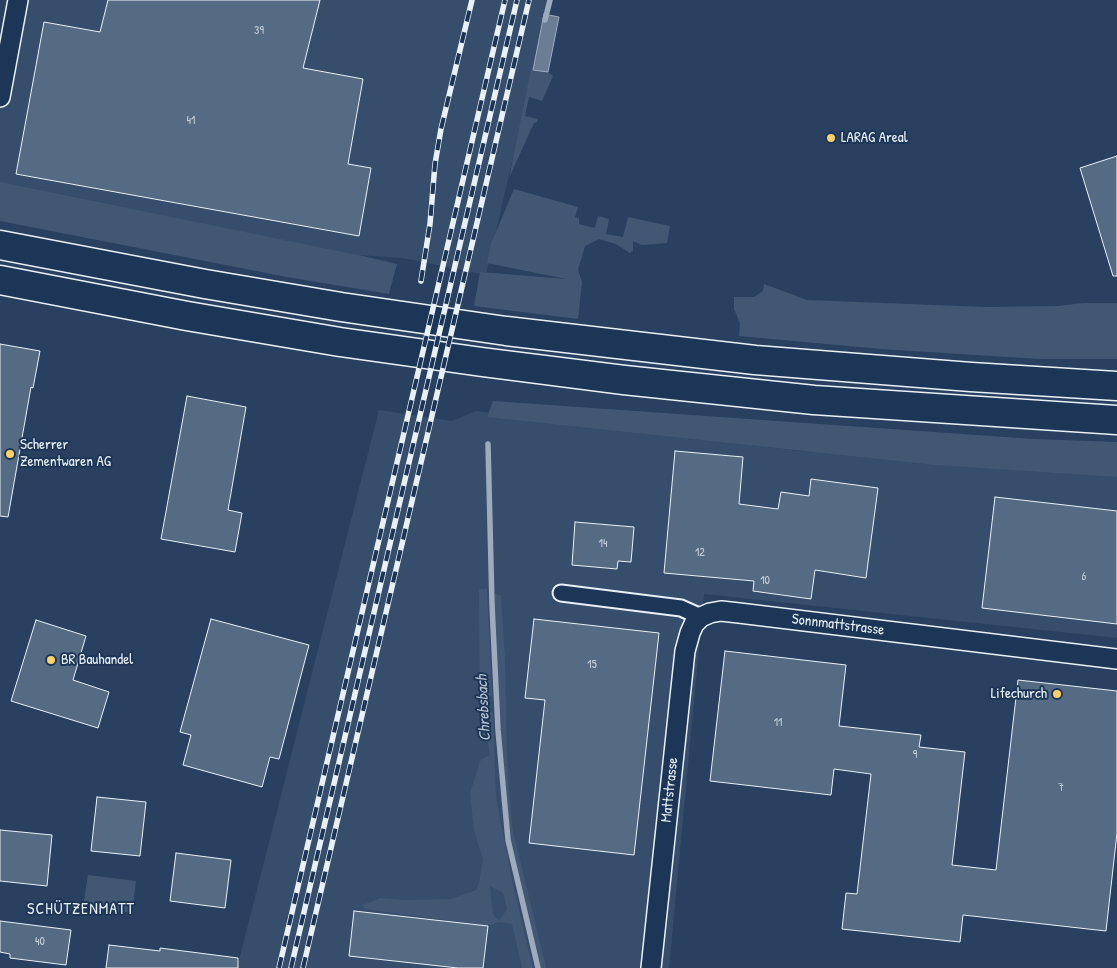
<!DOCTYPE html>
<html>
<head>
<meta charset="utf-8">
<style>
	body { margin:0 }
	canvas { display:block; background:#294061 }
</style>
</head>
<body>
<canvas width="1117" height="968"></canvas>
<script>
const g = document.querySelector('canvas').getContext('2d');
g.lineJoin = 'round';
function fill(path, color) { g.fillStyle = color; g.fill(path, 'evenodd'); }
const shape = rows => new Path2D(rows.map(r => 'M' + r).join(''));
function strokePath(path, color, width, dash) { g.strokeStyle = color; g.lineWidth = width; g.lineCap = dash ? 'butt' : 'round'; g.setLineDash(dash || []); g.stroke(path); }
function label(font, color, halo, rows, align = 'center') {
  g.font = font + ' "Patrick Hand",sans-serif'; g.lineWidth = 4; g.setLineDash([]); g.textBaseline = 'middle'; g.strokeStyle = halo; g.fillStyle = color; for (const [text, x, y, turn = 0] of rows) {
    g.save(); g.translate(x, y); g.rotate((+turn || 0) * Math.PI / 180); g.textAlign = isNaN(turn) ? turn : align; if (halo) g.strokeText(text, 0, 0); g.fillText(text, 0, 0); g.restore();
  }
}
fill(shape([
	[18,0,549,0,486,275,403,258,358,255,0,184,0,97],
	[379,410,452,421,476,411,792,450,1117,474,1117,638,704,594,669,968,237,968]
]), '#364d6b');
fill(shape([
	[531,69,548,72,553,76,542,101,529,97,525,116,538,119,537,122,534,123,509,178],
	[0,182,363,256,397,264,389,294,287,277,0,221],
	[514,189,578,207,575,217,579,219,579,224,595,228,598,216,609,219,606,234,623,237,628,217,670,226,667,243,642,245,633,241,633,251,630,253,616,244,599,239,585,246,578,270,582,282,578,319,474,306,480,272,566,279,487,263,491,244],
	[764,284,807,300,985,307,1058,306,1083,303,1117,303,1117,359,1039,359,881,349,739,336,740,323,734,309,734,297,754,297,763,291],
	[493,401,1033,439,1117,442,1117,477,935,465,487,417],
	[479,589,487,589,492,695,486,699,487,711,493,713,496,798,514,889,533,968,522,968,512,924,499,922,488,926,364,909,363,905,380,898,405,900,451,899,476,890,479,883,483,859,474,831,470,793,481,759,490,755,488,743,483,740,480,707],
	[490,886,503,893,507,909,499,921,493,914],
	[492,592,501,596,505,657,507,757,512,826,546,968,537,968,516,871,505,806,496,693],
	[88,875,136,881,132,913,83,907]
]), '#415774');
const water = shape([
	[544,14,559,17,548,72,533,70,544,14]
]);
fill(water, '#6b7c95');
strokePath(water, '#9dabbd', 1);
strokePath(shape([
	[545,20,550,0],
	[488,444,492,605,498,730,508,840,538,968]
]), '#9dabbd', 5.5);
const building = shape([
	[108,0,320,0,303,68,363,79,348,164,371,168,359,236,16,174,44,22,100,32,108,0],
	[1117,156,1117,276,1113,276,1080,168,1117,156],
	[0,344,40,351,33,388,31,387,8,517,0,516,0,344],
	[187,396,246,407,228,510,242,513,235,552,161,539,187,396],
	[675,451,743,457,739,504,778,509,781,492,809,496,811,479,878,488,866,578,815,570,811,599,753,591,754,581,664,573,675,451],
	[995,497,1117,511,1117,624,982,608,995,497],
	[575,522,634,527,631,562,618,561,617,569,572,565,575,522],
	[211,619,309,645,279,759,270,757,262,787,183,765,191,735,180,732,211,619],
	[534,619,659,633,634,855,529,843,545,700,525,698,534,619],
	[36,620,86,636,73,680,109,692,98,728,11,701,36,620],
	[725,651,846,665,839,726,921,735,919,747,965,752,952,865,996,870,1018,680,1117,691,1117,833,1106,931,963,915,960,942,842,929,846,893,857,894,871,774,834,769,831,795,710,781,725,651],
	[97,797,146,802,140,856,91,851,97,797],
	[0,830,52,835,47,886,0,881,0,830],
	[176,853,231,860,225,908,170,901,176,853],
	[354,911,488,926,483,968,458,968,349,956,354,911],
	[0,921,71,930,66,965,10,958,10,954,0,952,0,921],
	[109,945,160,951,160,948,238,958,238,968,106,968,109,945]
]);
fill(building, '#556a83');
strokePath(building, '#e8f1f8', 1);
const minor = shape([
	[561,593,681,608,701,617]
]);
const tertiary = shape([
	[0,97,18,0],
	[651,968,685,651,690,633,694,624,701,617,710,613,721,611,739,613,1117,659]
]);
const motorway = shape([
	[0,245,205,284,341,307,506,331,755,360,971,377,1117,386],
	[0,280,187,316,340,342,482,362,624,380,814,400,1117,420]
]);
strokePath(minor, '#e8f1f8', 19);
strokePath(tertiary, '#e8f1f8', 22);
strokePath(motorway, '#e8f1f8', 31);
strokePath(minor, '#1d3557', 15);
strokePath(tertiary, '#1d3557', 19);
strokePath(motorway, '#1d3557', 28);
const rail = shape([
	[421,281,430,224,435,164,441,129,472,0],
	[279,968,505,0],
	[291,968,517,0],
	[303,968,529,0]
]);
strokePath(rail, '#e8f1f8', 5.5);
strokePath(rail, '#1d3557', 4, [11]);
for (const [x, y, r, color] of [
	[831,138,5,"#ffd166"],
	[10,454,5,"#ffd166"],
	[51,660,5,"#ffd166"],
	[1057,694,5,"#ffd166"]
]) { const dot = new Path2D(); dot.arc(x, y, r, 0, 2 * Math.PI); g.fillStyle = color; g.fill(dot); strokePath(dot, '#1d3557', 2); }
label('12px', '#c3cfdb', null, [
	["39",259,31],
	["41",191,121],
	["14",603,544],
	["12",700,553],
	["6",1084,577],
	["10",765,581],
	["15",592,665],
	["11",778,723],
	["9",915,755],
	["7",1061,788],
	["40",40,942]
]);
label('15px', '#e8f1f8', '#1d3557', [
	["LARAG Areal",841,138],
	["Scherrer",20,445],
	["Zementwaren AG",20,462],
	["BR Bauhandel",61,660],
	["Lifechurch",1047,694,"right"]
], 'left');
label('15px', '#e8f1f8', '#1d3557', [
	["Sonnmattstrasse",838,625,7],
	["Mattstrasse",670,790,-84]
]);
label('italic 16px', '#b6c2d0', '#1d3557', [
	["Chrebsbach",484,708,-93]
]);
g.letterSpacing = '1px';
label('16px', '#e8f1f8', '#1d3557', [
	["SCHÜTZENMATT",81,910]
]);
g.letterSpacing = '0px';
</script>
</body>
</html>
